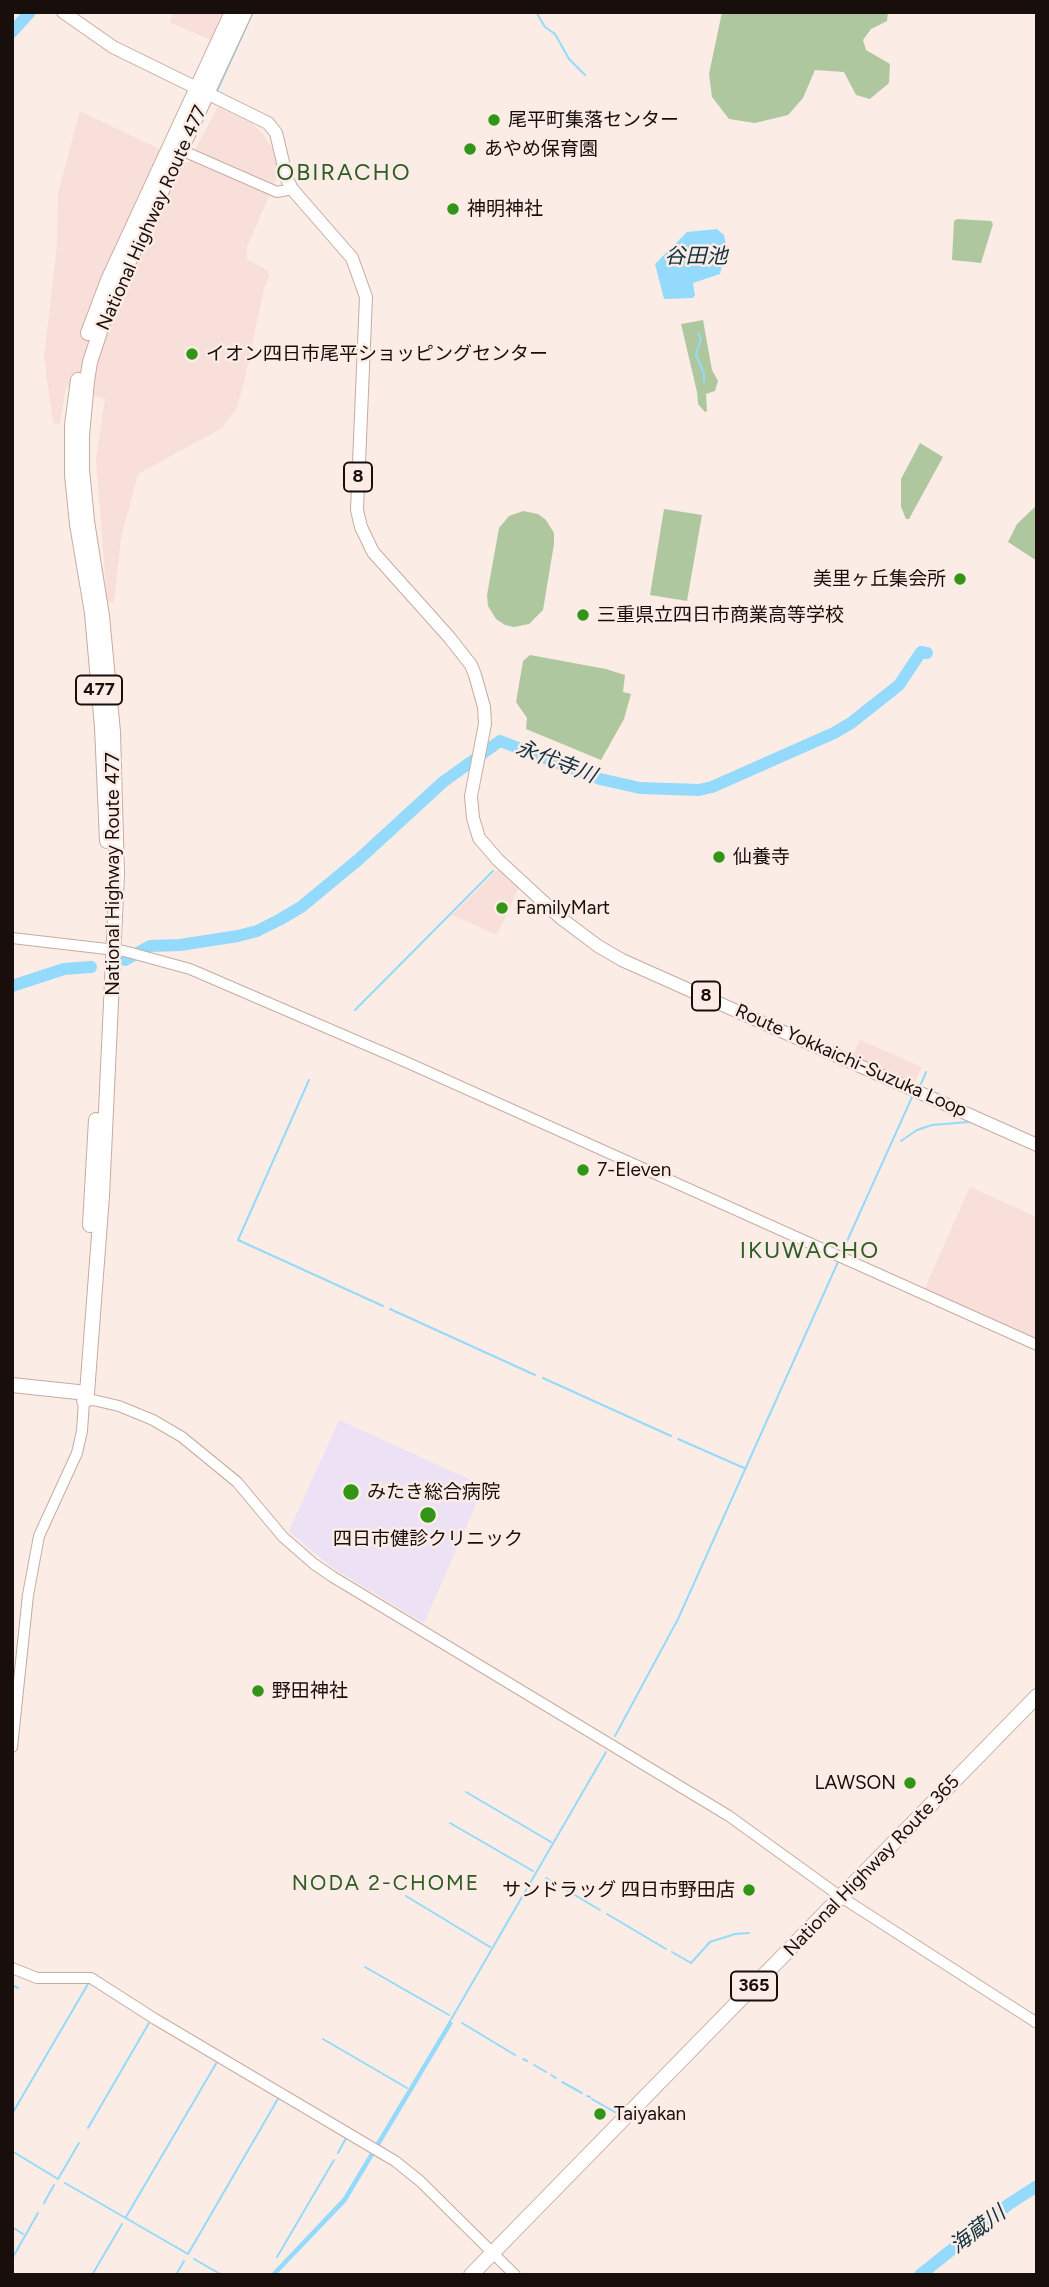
<!DOCTYPE html>
<html>
<head>
<meta charset="utf-8">
<style>
	body { margin:0 }
	#map { position:relative; width:1049px; height:2287px; overflow:hidden; background:#fcece6; font-family:Figtree,sans-serif }
	canvas { display:block }
	.frame { position:absolute; inset:0; border:14px solid #180f0c; pointer-events:none }
</style>
</head>
<body>
<div id="map">
<canvas width="1049" height="2287"></canvas>
<div class="frame"></div>
</div>
<script>
const g = document.querySelector('canvas').getContext('2d');
g.lineJoin = 'round';
function fill(path, color) { g.fillStyle = color; g.fill(path, 'evenodd'); }
const shape = rows => new Path2D(rows.map(r => 'M' + r).join(''));
function strokePath(path, color, width, dash) { g.strokeStyle = color; g.lineWidth = width; g.lineCap = dash ? 'butt' : 'round'; g.setLineDash(dash || []); g.stroke(path); }
function label(font, color, halo, rows, align = 'center') {
  g.font = font + ' Figtree,"Noto Sans JP",sans-serif'; g.lineWidth = 5; g.setLineDash([]); g.textBaseline = 'middle'; g.strokeStyle = halo; g.fillStyle = color; for (const [text, x, y, turn = 0] of rows) {
    g.save(); g.translate(x, y); g.rotate((+turn || 0) * Math.PI / 180); g.textAlign = isNaN(turn) ? turn : align; if (halo) g.strokeText(text, 0, 0); g.fillText(text, 0, 0); g.restore();
  }
}
fill(shape([
	[174,12,226,12,213,41,169,22],
	[218,107,253,124,264,135,273,150,277,165,277,178,247,247,247,259,268,271,269,278,264,288,244,383,236,409,222,428,138,474,121,538,114,603,107,602,96,459,105,399,66,387,60,424,53,423,44,357,57,245,58,193,80,111,188,163],
	[499,868,520,885,497,935,452,915],
	[860,1040,922,1067,914,1084,852,1057],
	[970,1187,1037,1217,1037,1340,924,1290]
]), '#f9dfd9');
fill(shape([
	[339,1420,484,1486,424,1623,331,1567,289,1531]
]), '#ece1f5');
fill(shape([
	[722,12,888,12,887,21,871,29,863,40,866,50,890,64,889,83,870,99,856,95,844,72,815,70,803,98,788,115,755,123,729,119,712,97,709,74],
	[957,219,991,221,993,224,981,263,952,260,954,221],
	[703,320,712,370,718,381,715,391,706,394,707,411,705,412,698,404,697,392,681,324],
	[920,443,943,457,909,519,906,519,901,507,901,479],
	[1037,505,1037,561,1008,542,1017,524],
	[664,509,702,515,687,601,650,595],
	[523,511,538,514,546,520,554,533,554,544,543,610,529,624,514,627,505,625,496,619,488,606,487,595,499,528,509,516],
	[530,655,606,669,625,675,623,692,631,694,624,719,601,760,526,729,527,718,516,702,523,661]
]), '#afc79f');
fill(shape([
	[717,229,724,235,726,246,726,257,724,257,720,274,693,283,695,295,693,298,664,299,655,264,687,232],
	[449,2021,453,2023,346,2202,276,2275,270,2275,343,2198]
]), '#94dafc');
strokePath(shape([
	[536,12,545,27,555,34,569,59,585,75],
	[217,91,253,12],
	[202,120,211,102],
	[698,333,701,339,696,355,704,374,704,382],
	[355,1010,493,871],
	[309,1080,238,1240,383,1306],
	[920,1086,926,1072],
	[901,1141,917,1130,932,1125,969,1122],
	[843,1250,913,1095],
	[390,1309,535,1375],
	[543,1378,671,1436],
	[678,1439,744,1468],
	[615,1736,678,1619,838,1262],
	[466,1792,551,1842],
	[450,1823,533,1871],
	[546,1878,600,1910],
	[406,1896,490,1947],
	[607,1914,666,1949],
	[672,1952,691,1963,710,1942,735,1934,749,1933],
	[365,1967,449,2015],
	[12,1985,18,1988],
	[12,1998,13,1996],
	[449,2023,606,1752],
	[462,2023,515,2055],
	[323,2039,407,2088],
	[523,2059,527,2061],
	[534,2065,546,2072],
	[551,2075,556,2078],
	[562,2082,582,2093],
	[587,2096,590,2097],
	[592,2099,620,2115],
	[12,2114,88,1984],
	[88,2128,149,2023],
	[12,2151,58,2179,79,2143],
	[338,2153,346,2138],
	[65,2183,188,2254,279,2097],
	[44,2203,54,2185],
	[126,2217,217,2062],
	[12,2227,23,2234],
	[13,2257,38,2213],
	[277,2257,334,2160],
	[194,2259,222,2275],
	[92,2275,122,2224],
	[176,2275,184,2261]
]), '#94dafc', 2);
strokePath(shape([
	[12,32,30,12],
	[125,960,150,946,180,945,238,936,257,931,279,920,301,907,358,860,443,782,500,741,600,779,640,788,699,790,712,787,834,733,851,723,899,685,921,652,927,653],
	[12,986,64,969,91,967],
	[920,2275,1009,2204,1037,2186]
]), '#94dafc', 12);
const secondary = shape([
	[181,150,277,192,292,189],
	[12,938,124,951,190,969,406,1062,1037,1345],
	[12,1747,28,1595,39,1536,77,1453,82,1431,84,1401,93,1400,119,1406,153,1420,182,1437,237,1482,283,1537,314,1564,333,1577,729,1816,841,1897,1037,2023],
	[12,1968,37,1978,91,1978,155,2019,395,2161,420,2181,515,2275]
]);
const primary = shape([
	[63,12,113,47,268,123,276,133,287,179,292,189,352,258,366,297,357,510,361,527,373,552,449,637,471,665,475,675,484,707,485,724,471,796,473,818,479,838,498,860,562,919,598,946,622,960,1037,1145]
]);
const highway = shape([
	[88,333,108,280,232,12],
	[78,380,72,425,72,475,77,524,92,613,102,727,107,841],
	[90,1225,96,1120],
	[12,1385,87,1393],
	[84,1401,87,1393,102,1196,117,874,113,732,102,616,87,521,82,470,82,435,87,381,90,362,109,304,245,12],
	[471,2275,1037,1696]
]);
strokePath(secondary, '#c5aca2', 12);
strokePath(primary, '#c5aca2', 14);
strokePath(highway, '#c5aca2', 16);
strokePath(secondary, '#fff', 10);
strokePath(primary, '#fff', 12);
strokePath(highway, '#fff', 14);
for (const [x, y, r, color] of [
	[494,120,7,"#329517"],
	[470,149,7,"#329517"],
	[453,209,7,"#329517"],
	[192,354,7,"#329517"],
	[960,579,7,"#329517"],
	[583,615,7,"#329517"],
	[719,857,7,"#329517"],
	[502,908,7,"#329517"],
	[583,1170,7,"#329517"],
	[351,1492,9,"#329517"],
	[428,1515,9,"#329517"],
	[258,1691,7,"#329517"],
	[910,1783,7,"#329517"],
	[749,1890,7,"#329517"],
	[600,2114,7,"#329517"]
]) { const dot = new Path2D(); dot.arc(x, y, r, 0, 2 * Math.PI); g.fillStyle = color; g.fill(dot); strokePath(dot, '#fcece6', 2.5); }
for (const [x, y, w] of [
	[358,477,28],
	[99,690,46],
	[706,996,28],
	[754,1986,46]
]) { const box = new Path2D(); box.roundRect(x - w / 2, y - 14.5, w, 29, 5); g.fillStyle = '#fcece6'; g.fill(box); strokePath(box, '#180f0c', 2); }
label('bold 18px', '#180f0c', null, [
	["8",358,477],
	["477",99,690],
	["8",706,996],
	["365",754,1986]
]);
label('19px', '#180f0c', '#fcece6', [
	["尾平町集落センター",508,120],
	["あやめ保育園",484,149],
	["神明神社",467,209],
	["イオン四日市尾平ショッピングセンター",206,354],
	["美里ヶ丘集会所",946,579,"right"],
	["三重県立四日市商業高等学校",597,615],
	["仙養寺",733,857],
	["FamilyMart",516,908],
	["7-Eleven",597,1170],
	["みたき総合病院",367,1492],
	["四日市健診クリニック",428,1539,"center"],
	["野田神社",272,1691],
	["LAWSON",896,1783,"right"],
	["サンドラッグ 四日市野田店",735,1890,"right"],
	["Taiyakan",614,2114]
], 'left');
label('19px', '#180f0c', '#fcece6', [
	["National Highway Route 477",152,218,-66],
	["National Highway Route 477",113,874,-90],
	["Route Yokkaichi-Suzuka Loop",851,1061,24],
	["National Highway Route 365",872,1866,-46]
]);
label('italic 21px', '#10313f', '#fcece6', [
	["谷田池",696,257],
	["永代寺川",556,762,21],
	["海蔵川",978,2230,-37]
]);
g.letterSpacing = '2px';
label('21px', '#2d5c24', '#fcece6', [
	["NODA 2-CHOME",386,1884]
]);
g.letterSpacing = '0px';
g.letterSpacing = '2px';
label('23px', '#2d5c24', '#fcece6', [
	["OBIRACHO",344,173],
	["IKUWACHO",810,1251]
]);
g.letterSpacing = '0px';
</script>
</body>
</html>
